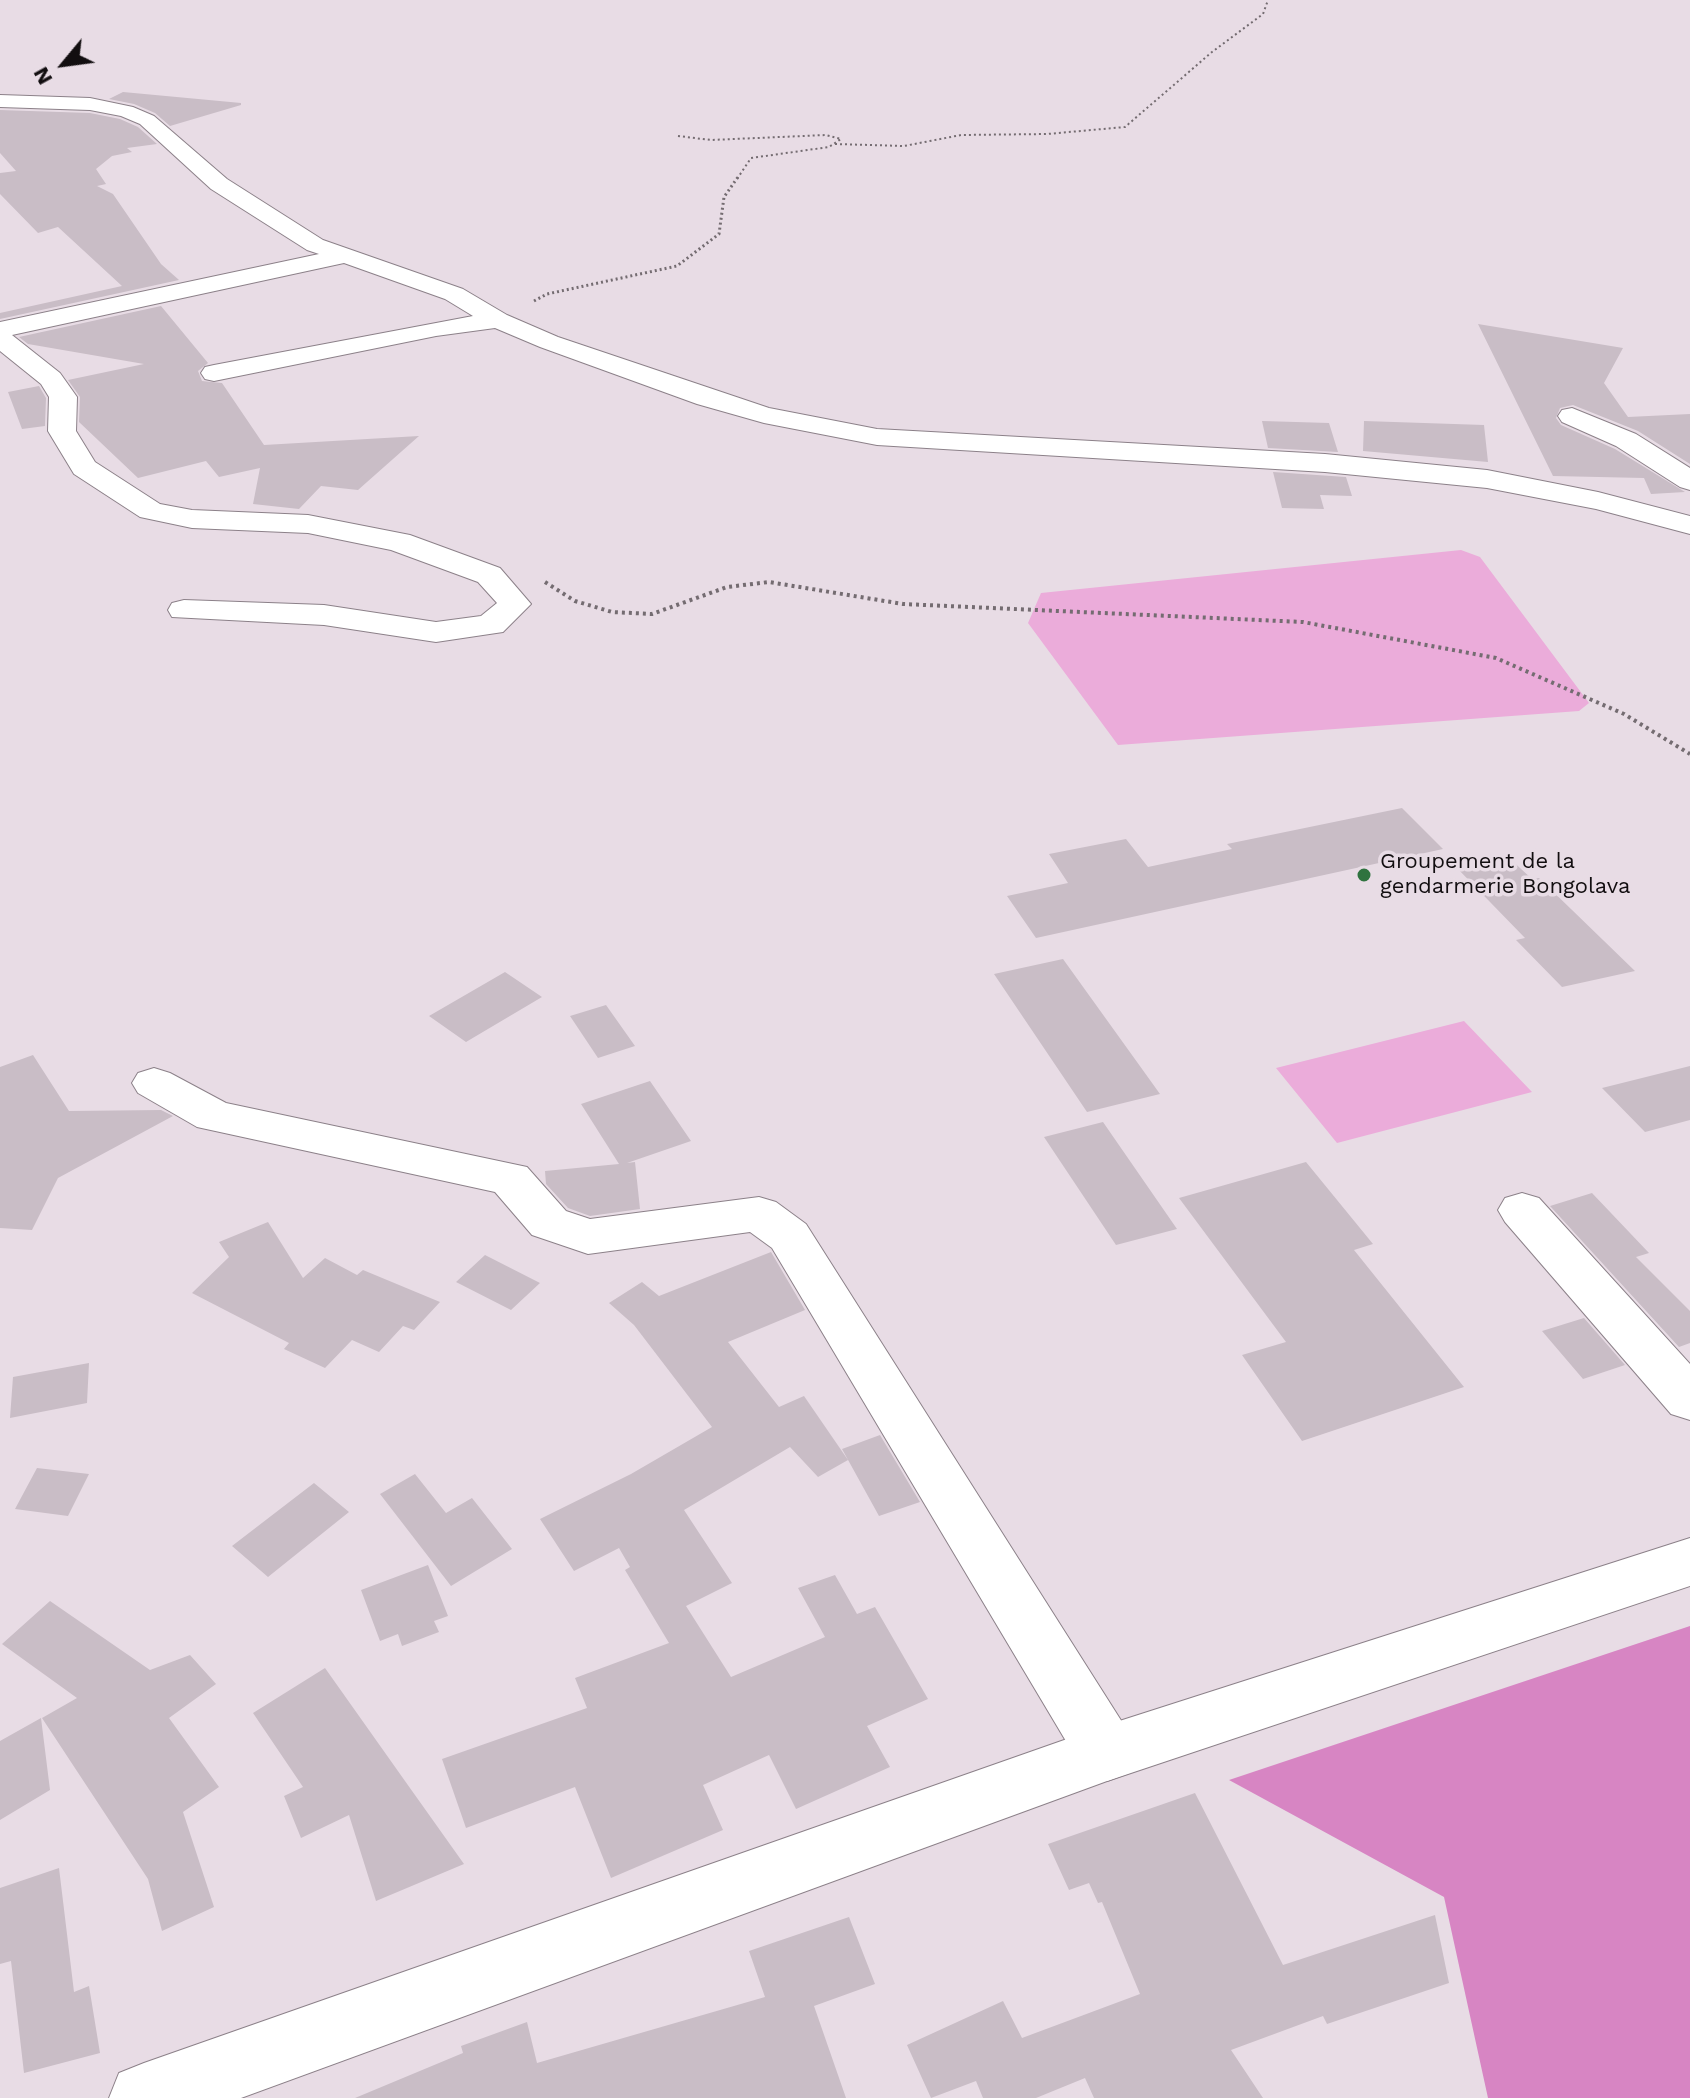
<!DOCTYPE html>
<html>
<head>
<meta charset="utf-8">
<style>
	body { margin:0 }
	#map { position:relative; width:1690px; height:2098px; overflow:hidden; background:#e8dce5; font-family:"Work Sans",sans-serif }
	canvas { display:block }
	.north { position:absolute; left:24px; top:24px; width:80px; height:80px; -webkit-text-stroke:6px #e8dce5; paint-order:stroke; rotate:241deg; font-size:22px; font-weight:700; line-height:32px; text-align:center; color:#120e10 }
	.north::after { content:''; display:block; margin:auto; width:28px; height:36px; background:#120e10; clip-path:polygon(50% 0,100% 100%,50% 72%,0 100%) }
</style>
</head>
<body>
<div id="map">
<canvas width="1690" height="2098"></canvas>
<div class="north">N</div>
</div>
<script>
const g = document.querySelector('canvas').getContext('2d');
g.lineJoin = 'round';
function fill(path, color) { g.fillStyle = color; g.fill(path, 'evenodd'); }
const shape = rows => new Path2D(rows.map(r => 'M' + r).join(''));
function strokePath(path, color, width, dash) { g.strokeStyle = color; g.lineWidth = width; g.lineCap = dash ? 'butt' : 'round'; g.setLineDash(dash || []); g.stroke(path); }
function label(font, color, halo, rows, align = 'center') {
  g.font = font + ' "Work Sans",sans-serif'; g.lineWidth = 7; g.setLineDash([]); g.textBaseline = 'middle'; g.strokeStyle = halo; g.fillStyle = color; for (const [text, x, y, turn = 0] of rows) {
    g.save(); g.translate(x, y); g.rotate((+turn || 0) * Math.PI / 180); g.textAlign = isNaN(turn) ? turn : align; if (halo) g.strokeText(text, 0, 0); g.fillText(text, 0, 0); g.restore();
  }
}
fill(shape([
	[1461,550,1480,557,1589,703,1579,711,1118,745,1028,623,1041,593],
	[1464,1021,1532,1092,1337,1143,1276,1068]
]), '#ebacda');
fill(shape([
	[1690,1626,1690,2098,1488,2098,1444,1897,1229,1780]
]), '#d785c3');
fill(shape([
	[123,92,241,103,241,105,170,126,155,113,134,104,109,99],
	[0,110,90,113,120,119,138,127,157,144,127,148,132,152,112,156,96,169,106,184,97,186,113,194,161,264,179,280,0,319,0,313,122,286,58,227,38,233,0,194,0,173,16,171,0,153],
	[161,306,208,363,198,371,202,381,222,383,264,445,419,436,358,490,321,486,299,509,253,504,260,468,219,477,206,461,138,478,79,422,80,397,68,380,144,364,28,344,19,337],
	[1478,324,1623,348,1604,383,1628,417,1690,414,1690,464,1638,431,1573,405,1560,408,1556,418,1561,425,1615,449,1685,492,1651,494,1644,478,1553,476],
	[39,386,46,398,45,426,22,429,8,392],
	[1262,421,1329,423,1338,452,1268,448],
	[1364,421,1484,425,1488,462,1363,451],
	[1273,472,1346,477,1352,496,1320,495,1324,509,1282,508],
	[1402,808,1443,849,1036,938,1007,896,1068,883,1049,854,1126,839,1148,867,1232,849,1227,844],
	[1508,857,1532,879,1539,878,1635,971,1562,987,1516,940,1525,938,1456,867],
	[1063,959,1160,1094,1087,1112,994,974],
	[505,972,542,997,466,1042,429,1016],
	[606,1005,635,1046,598,1058,570,1016],
	[33,1055,69,1111,161,1110,173,1116,58,1178,32,1230,0,1228,0,1067],
	[1690,1066,1690,1120,1645,1132,1602,1088],
	[650,1081,691,1141,627,1163,635,1162,640,1209,590,1216,568,1208,546,1184,545,1171,619,1164,581,1104],
	[1103,1122,1177,1229,1116,1245,1044,1137],
	[1306,1162,1373,1244,1354,1250,1464,1387,1302,1441,1242,1355,1286,1342,1179,1198],
	[1592,1193,1649,1253,1636,1257,1690,1311,1690,1343,1679,1347,1550,1206],
	[268,1222,303,1278,325,1258,357,1275,363,1270,440,1302,414,1330,403,1326,379,1352,352,1340,325,1368,284,1349,289,1343,192,1293,229,1257,219,1242],
	[771,1252,805,1310,728,1342,779,1407,804,1396,848,1460,818,1477,790,1447,684,1510,732,1583,686,1606,731,1677,825,1637,798,1588,835,1575,857,1614,875,1607,928,1699,867,1726,890,1767,796,1809,769,1755,703,1785,723,1830,611,1878,575,1787,466,1828,442,1759,587,1708,575,1678,669,1643,625,1570,630,1567,619,1548,574,1571,540,1519,631,1474,712,1427,634,1325,609,1303,642,1282,659,1296],
	[485,1255,540,1283,511,1310,456,1282],
	[1584,1318,1625,1365,1583,1379,1542,1331],
	[89,1363,87,1403,10,1418,13,1377],
	[880,1435,920,1502,879,1516,842,1449],
	[37,1468,89,1474,68,1516,15,1509],
	[415,1474,446,1513,472,1498,512,1549,451,1586,380,1494],
	[314,1483,349,1512,268,1577,232,1546],
	[428,1565,448,1616,434,1621,439,1632,402,1646,398,1634,380,1641,361,1590],
	[50,1601,150,1670,190,1655,216,1684,169,1718,219,1787,183,1812,214,1907,162,1931,148,1879,42,1718,77,1698,2,1644],
	[325,1668,405,1781,464,1864,376,1901,349,1815,301,1838,284,1796,303,1787,253,1713],
	[41,1718,50,1790,0,1820,0,1741],
	[1195,1793,1283,1965,1435,1915,1449,1983,1327,2024,1323,2016,1231,2050,1263,2098,1094,2098,1085,2078,1036,2098,983,2098,976,2081,931,2098,907,2045,1003,2001,1022,2038,1140,1994,1102,1902,1098,1903,1089,1883,1069,1890,1048,1844],
	[59,1868,74,1992,89,1986,100,2053,24,2073,11,1961,0,1964,0,1888],
	[849,1917,875,1984,814,2006,846,2098,355,2098,463,2053,461,2046,527,2022,537,2063,765,1997,749,1951]
]), '#c9bdc6');
const minor = shape([
	[0,95,90,98,133,107,154,116,227,179,323,240,463,289,507,315,558,337,769,408,877,429,1325,454,1487,470,1598,492,1690,516,1690,534,1596,509,1487,488,1325,472,877,445,764,423,697,404,540,347,495,328,436,336,214,381,205,379,201,373,205,367,214,365,473,316,445,299,344,263,12,335,60,373,77,397,76,431,95,462,160,504,192,510,308,515,410,535,500,568,531,604,503,632,436,642,324,625,172,617,168,610,172,603,184,600,324,605,436,622,481,616,497,603,478,582,391,550,308,533,192,528,140,517,74,474,48,431,49,397,41,384,0,351,0,322,319,254,307,250,211,189,140,124,121,116,90,110,0,107,0,95],
	[1572,408,1636,434,1690,468,1690,490,1680,487,1616,446,1562,422,1558,416,1562,410,1572,408],
	[154,1068,170,1073,226,1103,527,1167,566,1211,590,1219,759,1197,776,1202,806,1224,1129,1733,1138,1753,1129,1773,1107,1781,1085,1773,772,1248,750,1232,588,1254,532,1235,495,1192,197,1127,138,1093,132,1083,138,1073,154,1068],
	[1522,1193,1539,1198,1690,1364,1690,1420,1671,1414,1505,1222,1498,1210,1505,1198,1522,1193]
]);
const major = shape([
	[1690,1538,1690,1586,1107,1781,241,2098,109,2098,119,2073,144,2063,1107,1725,1690,1538]
]);
strokePath(minor, '#8c8189', 2);
strokePath(major, '#8c8189', 2);
strokePath(shape([
	[678,136,711,140,826,135,841,139,829,147,751,158,737,179],
	[835,144,904,146,961,135,1047,134,1125,127,1212,52,1263,14,1268,0]
]), '#746c71', 2, [2, 3]);
strokePath(shape([
	[534,301,547,294,677,266,719,234,724,197,738,177]
]), '#746c71', 3, [2, 3]);
strokePath(shape([
	[545,582,575,601,612,612,652,614,727,587,769,582,903,604,1303,622,1496,658,1624,714,1690,754]
]), '#746c71', 4, [3, 4]);
fill(minor, '#fff');
fill(major, '#fff');
for (const [x, y, r, color] of [
	[1364,875,8,"#2f733f"]
]) { const dot = new Path2D(); dot.arc(x, y, r, 0, 2 * Math.PI); g.fillStyle = color; g.fill(dot); strokePath(dot, '#e8dce5', 3); }
label('22px', '#120e10', '#e8dce5', [
	["Groupement de la",1380,862],
	["gendarmerie Bongolava",1380,887]
], 'left');
</script>
</body>
</html>
